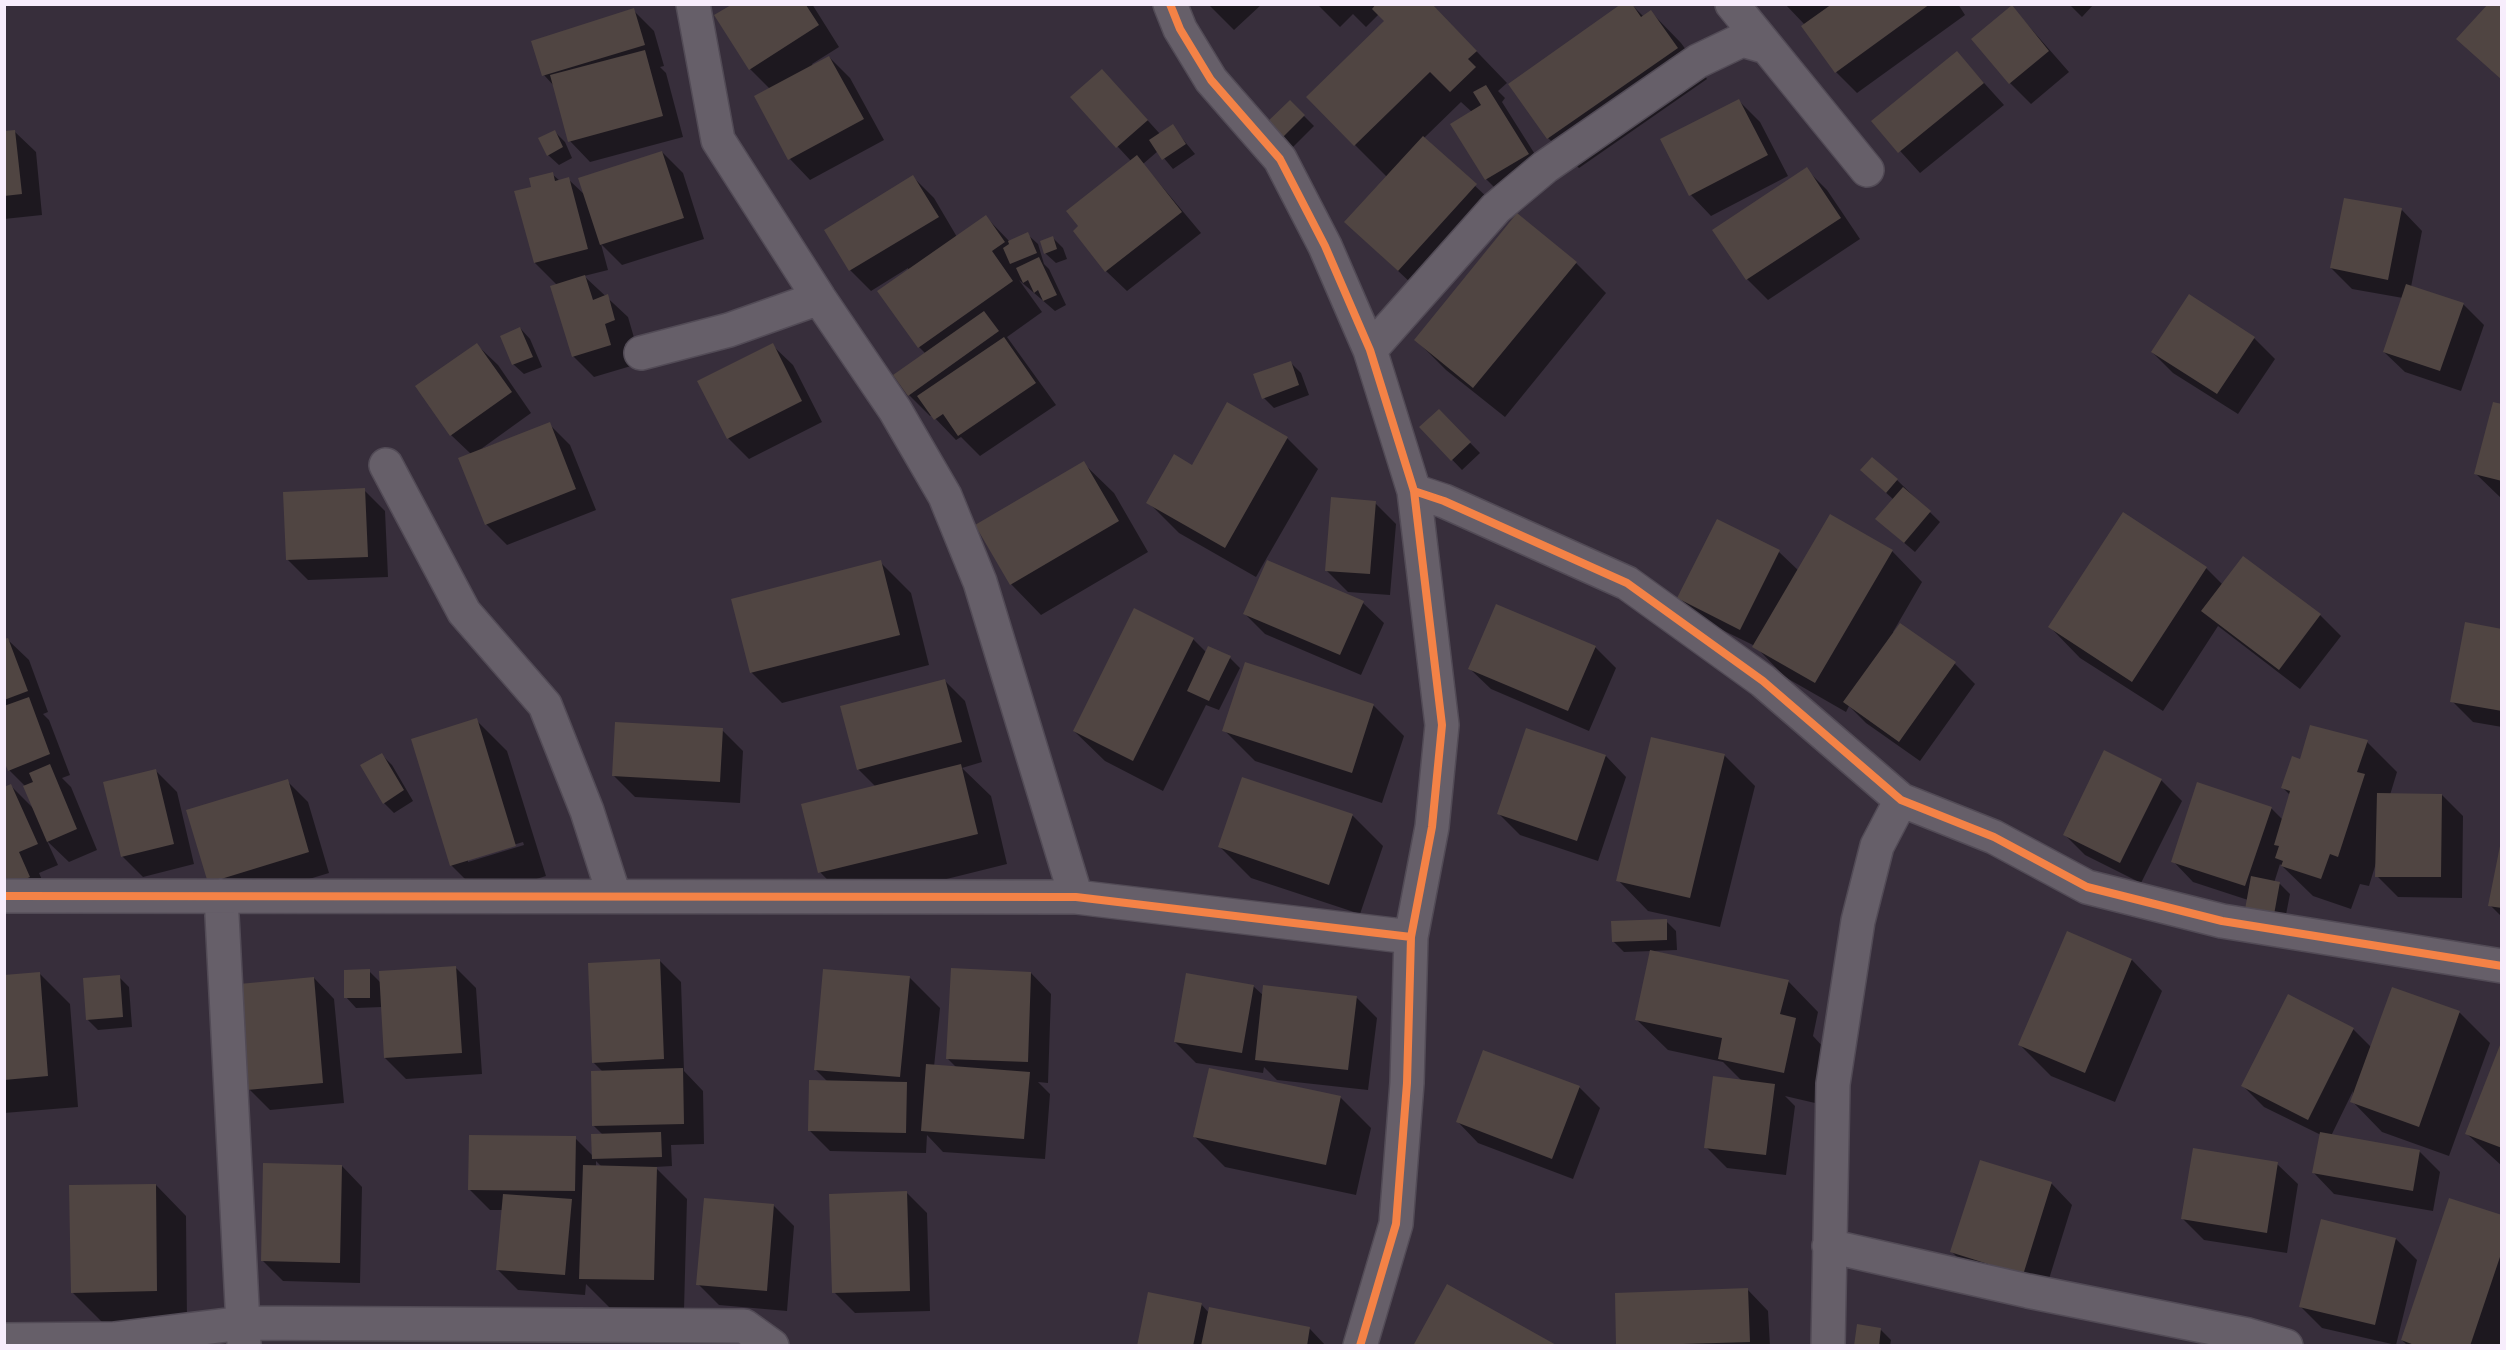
<!DOCTYPE html>
<html>
<head>
<meta charset="utf-8">
<style>
	body { margin:0 }
	#map { position:relative; width:2506px; height:1350px; overflow:hidden; background:#372e3b; font-family:Rubik,sans-serif }
	canvas { display:block }
	.frame { position:absolute; inset:0; border:6px solid #f7edfc; pointer-events:none }
</style>
</head>
<body>
<div id="map">
<canvas width="2506" height="1350"></canvas>
<div class="frame"></div>
</div>
<script>
const g = document.querySelector('canvas').getContext('2d');
g.lineJoin = 'round';
function fill(path, color) { g.fillStyle = color; g.fill(path, 'evenodd'); }
const shape = rows => new Path2D(rows.map(r => 'M' + r).join(''));
function strokePath(path, color, width, dash) { g.strokeStyle = color; g.lineWidth = width; g.lineCap = dash ? 'butt' : 'round'; g.setLineDash(dash || []); g.stroke(path); }
fill(shape([
	[734,4,812,4,839,47,812,64,813,66,829,57,850,78,884,140,810,180,790,159,770,89,750,69,716,16],
	[1208,4,1262,4,1234,30],
	[1317,4,1431,4,1507,83,1498,91,1505,98,1502,102,1548,175,1507,200,1486,179,1472,112,1461,102,1424,138,1506,215,1429,300,1346,222,1387,177,1355,145,1386,21,1379,14,1366,27,1353,14,1340,27],
	[1631,4,1644,17,1651,12,1681,43,1707,79,1579,168,1548,138],
	[1785,4,1958,4,1965,15,1857,93,1836,72,1805,25],
	[2069,4,2094,4,2082,17],
	[2012,7,2069,72,2031,104,2010,83],
	[633,10,654,31,664,66,660,67,666,73,683,137,590,162,570,141,555,87,544,75],
	[1957,53,2004,105,1920,173,1873,121],
	[1122,92,1160,134,1172,126,1195,154,1173,169,1158,151,1143,164,1201,233,1127,291,1106,271,1131,161,1072,97],
	[1739,101,1760,122,1788,176,1711,216,1691,195],
	[1290,102,1314,126,1289,151,1265,126],
	[15,132,36,152,42,215,4,219,4,133],
	[555,132,565,142,572,158,559,165,548,155],
	[662,152,683,173,704,239,622,265,601,244,608,270,584,276,628,317,635,341,625,344,631,366,594,377,573,356,557,285,535,263,533,188,552,174,560,181,568,179,586,196],
	[1806,169,1827,190,1860,239,1768,300,1747,279],
	[913,177,934,198,957,237,986,217,1010,242,1027,234,1038,244,1044,264,1049,269,1066,305,1055,311,1019,280,1042,312,1007,337,1056,405,980,456,961,437,956,440,932,415,930,416,909,395,895,375,926,354,919,347,908,268,871,291,850,270],
	[2402,210,2422,231,2411,287,2463,304,2484,325,2461,391,2405,372,2384,352,2403,298,2352,289,2331,268],
	[1053,238,1063,248,1067,259,1056,263,1045,253],
	[1576,263,1606,293,1505,417,1446,370,1416,340],
	[520,328,530,339,542,367,524,374,513,364],
	[2254,338,2275,359,2238,414,2173,373,2152,352],
	[477,345,498,365,531,413,481,449,549,424,570,445,596,510,507,545,486,524,471,454,451,435],
	[772,345,793,365,822,422,749,459,728,438],
	[1291,363,1301,373,1309,395,1274,408,1264,398],
	[1228,404,1287,438,1318,469,1265,561,1363,603,1384,623,1361,675,1265,634,1244,613,1267,562,1265,561,1256,577,1179,533,1148,502,1192,467],
	[2502,405,2502,499,2475,473],
	[1439,411,1480,453,1462,470,1421,427],
	[1083,463,1114,493,1148,552,1041,615,1011,584],
	[1872,480,1897,480,1940,522,1915,552,1888,529,1894,500],
	[364,490,385,511,388,577,308,580,287,559],
	[1375,503,1396,524,1390,595,1348,592,1327,571],
	[1718,521,1779,552,1799,571,1892,551,1922,582,1893,632,1955,664,1975,684,1920,761,1866,723,1849,706,1846,712,1785,677,1755,646,1700,619,1679,598],
	[880,562,911,593,929,665,782,703,751,672],
	[2206,568,2223,585,2320,615,2341,636,2300,689,2218,626,2163,711,2080,658,2050,627],
	[2502,631,2502,727,2473,722,2452,701],
	[1193,639,1207,653,1209,648,1230,658,1240,668,1219,710,1206,705,1163,791,1105,761,1074,731],
	[8,640,29,660,48,712,43,714,49,720,70,775,62,778,71,787,97,850,69,862,47,841,58,865,39,873,50,898,19,912,11,786,35,810,26,787,9,770,4,757,4,641],
	[1595,647,1616,668,1589,731,1491,689,1470,669],
	[1246,664,1374,706,1404,736,1382,803,1255,761,1224,730],
	[944,680,965,701,982,762,962,768,991,796,1007,864,850,903,820,872,876,787,858,769],
	[476,720,507,751,546,876,482,896,451,865],
	[523,842,524,845,468,862,468,859],
	[722,730,743,751,740,803,635,797,614,776],
	[2367,742,2397,772,2390,795,2442,795,2463,816,2462,898,2398,897,2377,876,2376,863,2369,886,2360,884,2351,909,2313,896,2280,864,2274,883,2280,884,2290,894,2283,930,2248,900,2193,882,2173,861,2271,808,2283,820,2291,796,2283,788,2301,761],
	[382,755,392,765,413,801,394,813,384,803],
	[1724,755,1755,786,1720,927,1648,911,1618,880],
	[1606,756,1626,777,1598,861,1520,835,1499,814],
	[156,771,177,792,194,864,143,877,122,856],
	[1243,779,1353,816,1383,846,1360,914,1251,878,1220,847],
	[2161,780,2182,801,2141,883,2085,855,2064,834],
	[287,781,308,802,329,873,230,903,209,882],
	[2502,848,2502,917,2490,905],
	[1666,921,1676,931,1677,950,1652,951,1788,981,1818,1012,1813,1036,1826,1050,1815,1103,1785,1096,1795,1106,1786,1175,1727,1168,1706,1147,1743,1082,1723,1062,1668,1050,1637,1020,1652,951,1624,952,1613,941],
	[2067,933,2132,960,2162,991,2115,1102,2051,1076,2020,1045],
	[660,961,681,982,684,1071,703,1091,704,1144,671,1145,672,1166,655,1167,687,1199,684,1310,611,1309,586,1284,585,1295,518,1290,497,1269,503,1210,490,1210,469,1189,575,1138,593,1156,603,1135,593,1125,603,1072,593,1062],
	[596,1161,602,1167,596,1167],
	[455,967,476,988,482,1074,406,1079,385,1058,382,1007,356,1008,346,997,369,971,381,983],
	[39,973,70,1004,78,1107,4,1113,4,976],
	[1031,973,1051,994,1048,1083,1038,1082,1050,1094,1045,1159,943,1152,927,1135,926,1153,830,1151,809,1130,828,1082,815,1069,909,977,940,1008,934,1067,957,1068,948,1059],
	[119,977,129,987,132,1027,98,1030,87,1019],
	[314,978,334,999,344,1103,270,1110,249,1089],
	[1253,986,1264,996,1356,997,1377,1018,1368,1090,1277,1080,1264,1067,1263,1073,1196,1063,1175,1042],
	[2393,988,2460,1013,2490,1043,2449,1156,2382,1132,2352,1101,2353,1091,2331,1136,2419,1151,2440,1172,2433,1211,2334,1194,2314,1173,2321,1135,2264,1107,2243,1086,2353,1029,2371,1047],
	[2502,1044,2502,1166,2467,1134],
	[1579,1087,1600,1108,1573,1179,1478,1143,1458,1122],
	[1340,1097,1371,1128,1356,1195,1225,1167,1195,1137],
	[1981,1162,2052,1184,2072,1205,2044,1295,1973,1273,1952,1252],
	[2277,1164,2298,1184,2287,1253,2204,1240,2183,1219],
	[342,1166,362,1187,360,1283,283,1281,262,1260],
	[156,1185,186,1216,187,1321,103,1323,72,1292],
	[906,1192,927,1213,930,1311,855,1313,834,1292],
	[773,1205,794,1226,787,1311,719,1305,698,1284],
	[2502,1217,2502,1346,2408,1346,2402,1340],
	[2396,1239,2417,1260,2396,1345,2322,1328,2301,1307],
	[1748,1290,1768,1311,1770,1346,1618,1346],
	[1201,1304,1209,1313,1310,1329,1326,1346,1138,1346],
	[1881,1330,1891,1340,1890,1346,1855,1346]
]), '#0007');
fill(shape([
	[1376,4,1432,4,1477,51,1468,59,1476,67,1450,92,1430,72,1354,146,1306,97,1384,21,1372,9],
	[1621,4,1632,4,1641,17,1651,10,1678,48,1547,139,1508,84],
	[1832,4,1930,4,1835,73,1801,26],
	[2488,4,2502,4,2502,80,2456,39],
	[731,5,806,5,819,25,749,70,714,15],
	[2012,5,2049,51,2009,84,1971,39],
	[634,8,645,45,542,76,531,41],
	[645,50,663,116,568,142,550,75],
	[1957,51,1984,83,1898,153,1871,121],
	[829,56,864,119,788,160,754,96],
	[1102,69,1148,120,1116,148,1070,97],
	[1486,85,1529,154,1485,180,1450,124,1481,105,1473,92],
	[1739,99,1768,155,1689,196,1660,139],
	[1290,100,1305,115,1278,142,1263,126],
	[1173,124,1186,144,1162,160,1149,140],
	[15,130,22,194,4,196,4,131],
	[555,130,563,147,547,156,538,138],
	[1423,136,1477,184,1398,271,1344,222],
	[662,151,684,218,600,245,578,178],
	[1137,155,1182,212,1105,272,1073,231,1078,226,1066,211],
	[1807,167,1841,218,1746,280,1712,230],
	[553,172,555,181,569,177,588,249,534,263,514,191,531,187,529,178],
	[913,175,939,217,849,271,824,230],
	[2344,198,2402,208,2388,280,2330,268],
	[1517,213,1577,262,1473,388,1414,340],
	[986,215,1005,242,992,251,1013,281,918,348,877,291],
	[1028,232,1037,253,1010,264,1003,248,1009,244,1008,241],
	[1053,236,1057,249,1044,254,1040,241],
	[1039,257,1057,295,1043,301,1038,290,1034,293,1028,280,1023,283,1016,268],
	[585,275,593,300,608,294,615,320,605,324,611,345,572,357,550,286],
	[2406,284,2464,303,2440,371,2383,352],
	[2189,294,2255,337,2217,394,2151,352],
	[984,311,999,331,908,396,893,375],
	[520,327,533,357,512,365,500,336],
	[1004,337,1036,383,958,436,943,414,934,420,917,396],
	[477,343,512,392,450,436,415,386],
	[773,343,802,401,727,439,697,381],
	[1291,361,1299,385,1262,399,1253,374],
	[1227,402,1288,437,1225,548,1146,503,1174,454,1192,465],
	[2493,402,2502,404,2502,481,2474,474],
	[1439,409,1471,442,1451,461,1419,427],
	[550,422,576,489,485,525,458,458],
	[1872,457,1898,479,1886,493,1860,470],
	[1084,461,1119,521,1010,585,975,525],
	[1903,487,1931,511,1904,543,1875,519],
	[365,488,368,557,286,560,283,492],
	[1331,497,1376,501,1370,574,1325,571],
	[2123,512,2207,567,2132,682,2048,627],
	[1830,514,1893,550,1815,683,1752,647],
	[1717,519,1780,550,1740,630,1677,598],
	[2243,556,2321,614,2279,670,2201,611],
	[881,560,900,635,750,673,731,599],
	[1267,560,1364,601,1340,655,1243,614],
	[1496,604,1596,646,1568,711,1468,669],
	[1134,608,1194,638,1133,761,1073,731],
	[2465,622,2502,629,2502,711,2450,702],
	[1900,623,1956,662,1899,742,1843,702],
	[8,638,28,691,4,700,4,639],
	[1208,646,1231,656,1209,701,1187,691],
	[1245,662,1374,704,1352,773,1222,731],
	[945,679,962,742,857,770,840,706],
	[29,697,50,754,8,771,4,761,4,706],
	[477,718,516,846,450,866,411,739],
	[615,722,723,728,720,782,612,776],
	[2310,725,2368,740,2357,772,2365,774,2338,857,2330,854,2321,879,2281,866,2283,861,2275,858,2279,846,2274,845,2290,791,2281,788,2292,756,2300,759],
	[1526,728,1606,755,1577,841,1497,814],
	[1651,737,1725,754,1690,898,1616,881],
	[2104,750,2162,779,2120,863,2063,835],
	[382,753,404,790,383,804,360,765],
	[50,764,77,829,47,842,23,786,33,782,29,773],
	[961,764,978,834,818,873,801,804],
	[156,769,174,844,121,857,103,782],
	[1242,777,1353,814,1329,885,1218,847],
	[288,779,309,852,208,883,186,810],
	[2197,782,2272,807,2245,886,2171,862],
	[11,784,38,844,19,852,30,877,4,889,4,787],
	[2377,793,2442,794,2441,877,2375,877],
	[2500,846,2502,846,2502,908,2488,906],
	[2251,876,2280,882,2273,920,2244,915],
	[1667,919,1667,940,1612,942,1611,921],
	[2067,931,2132,959,2085,1073,2018,1045],
	[1650,950,1789,980,1780,1014,1796,1018,1784,1073,1718,1059,1722,1038,1635,1020],
	[660,959,664,1059,592,1063,588,963],
	[456,966,462,1053,384,1058,379,971],
	[951,968,1031,972,1028,1062,946,1059],
	[370,969,370,998,344,998,344,970],
	[823,969,910,976,900,1077,814,1070],
	[40,972,48,1076,4,1080,4,975],
	[1186,973,1254,985,1242,1053,1174,1042],
	[120,975,123,1017,86,1020,83,978],
	[314,977,323,1083,247,1090,239,984],
	[1263,985,1357,996,1348,1070,1255,1060],
	[2392,987,2460,1011,2419,1127,2350,1102],
	[2288,994,2354,1028,2308,1120,2241,1086],
	[2502,1040,2502,1148,2465,1134],
	[1483,1050,1580,1086,1552,1159,1456,1122],
	[926,1064,1030,1072,1024,1139,921,1131],
	[683,1068,684,1124,592,1126,591,1071],
	[1209,1068,1341,1096,1326,1165,1193,1137],
	[1713,1076,1775,1084,1766,1155,1704,1148],
	[809,1080,907,1082,906,1133,808,1131],
	[661,1132,662,1157,592,1159,591,1134],
	[2320,1132,2420,1150,2413,1191,2312,1173],
	[469,1135,576,1136,575,1191,468,1190],
	[2193,1148,2278,1162,2267,1233,2181,1219],
	[1980,1160,2052,1182,2023,1275,1950,1252],
	[263,1163,342,1165,340,1263,261,1261],
	[583,1165,657,1167,654,1280,579,1279],
	[156,1184,157,1291,71,1293,69,1185],
	[907,1191,910,1291,832,1293,829,1194],
	[503,1194,572,1199,565,1275,496,1270],
	[704,1198,774,1204,767,1291,696,1285],
	[2449,1198,2502,1215,2502,1251,2470,1346,2417,1346,2401,1340],
	[2321,1219,2396,1238,2375,1325,2299,1307],
	[1447,1284,1558,1346,1413,1346],
	[1748,1288,1750,1342,1616,1346,1615,1293],
	[1148,1292,1202,1303,1193,1346,1137,1346],
	[1209,1307,1310,1327,1307,1346,1201,1346],
	[1857,1324,1881,1328,1879,1346,1854,1346]
]), '#504542');
const minor = shape([
	[693,4,718,140,819,298,895,410,945,496,980,582,1076,897],
	[1170,4,1180,29,1211,80,1280,159,1325,246,1370,350,1414,491,1442,725,1432,827,1411,937,1407,1083,1396,1224,1360,1346],
	[1732,4,1867,170],
	[1370,350,1496,208,1545,167,1698,61,1742,40,1763,46],
	[641,353,729,330,819,298],
	[386,465,464,612,545,705,587,811,614,895],
	[1414,491,1444,501,1627,583,1763,681,1901,800,1994,837,2087,887,2222,921,2502,966],
	[4,896,1076,897,1411,937],
	[221,896,244,1344],
	[1829,1246,2028,1291,2248,1335,2286,1346],
	[4,1340,114,1339,243,1323,744,1326,772,1346],
	[1828,1346,1833,1084,1858,921,1877,846,1901,800]
]);
strokePath(minor, '#524b56', 36);
strokePath(minor, '#665f69', 33);
strokePath(shape([
	[1170,4,1180,29,1211,80,1280,159,1325,246,1370,350,1414,491,1442,725,1432,827,1411,937,1407,1083,1396,1224,1360,1346],
	[1414,491,1444,501,1627,583,1763,681,1901,800,1994,837,2087,887,2222,921,2502,966],
	[4,896,1076,897,1411,937]
]), '#f48246', 8);
</script>
</body>
</html>
